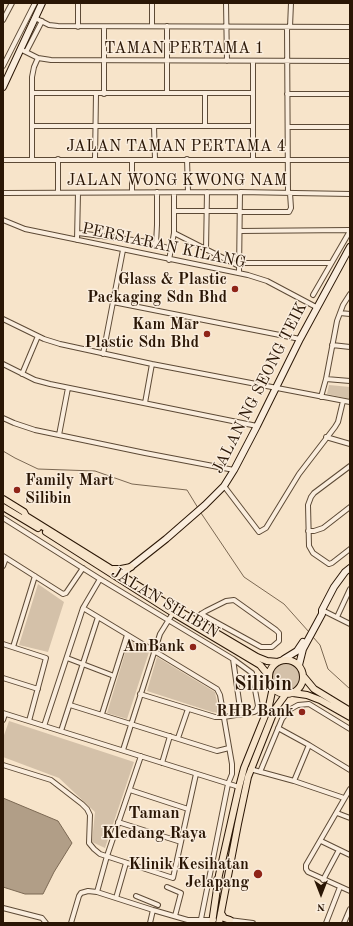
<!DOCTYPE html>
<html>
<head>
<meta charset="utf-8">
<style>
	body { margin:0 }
	#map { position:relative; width:353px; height:926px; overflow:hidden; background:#f7e4ca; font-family:"Old Standard TT",serif }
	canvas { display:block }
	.frame { position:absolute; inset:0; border:4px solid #2a1605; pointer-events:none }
	.north { position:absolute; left:301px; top:874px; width:40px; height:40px; -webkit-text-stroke:3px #faeddd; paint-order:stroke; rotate:180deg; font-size:11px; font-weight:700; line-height:16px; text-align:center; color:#2a1605 }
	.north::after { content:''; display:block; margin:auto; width:14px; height:18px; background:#2a1605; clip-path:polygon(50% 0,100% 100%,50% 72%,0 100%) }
</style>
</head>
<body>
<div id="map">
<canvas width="353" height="926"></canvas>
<div class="frame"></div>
<div class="north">N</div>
</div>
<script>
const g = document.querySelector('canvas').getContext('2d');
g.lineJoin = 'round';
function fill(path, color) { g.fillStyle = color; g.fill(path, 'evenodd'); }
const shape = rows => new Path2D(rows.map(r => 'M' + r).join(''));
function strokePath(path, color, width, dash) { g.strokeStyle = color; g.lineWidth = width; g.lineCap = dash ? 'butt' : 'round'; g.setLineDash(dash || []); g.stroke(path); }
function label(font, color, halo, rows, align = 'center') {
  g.font = font + ' "Old Standard TT",serif'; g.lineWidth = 3; g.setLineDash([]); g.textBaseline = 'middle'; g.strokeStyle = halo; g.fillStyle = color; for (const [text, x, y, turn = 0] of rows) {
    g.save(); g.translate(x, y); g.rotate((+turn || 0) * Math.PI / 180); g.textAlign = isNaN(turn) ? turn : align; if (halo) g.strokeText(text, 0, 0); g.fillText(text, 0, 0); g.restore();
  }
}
fill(shape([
	[329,385,350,387,350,399,327,394],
	[38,584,64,602,48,652,19,645],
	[129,640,149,652,127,719,107,713],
	[157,657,215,692,219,713,212,712,147,691],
	'272 678a15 15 0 1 1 30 0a15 15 0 1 1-30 0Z',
	[9,721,134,762,105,848,92,842,95,812,59,778,3,757,3,738]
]), '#d4c1a9');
const water = shape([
	[3,798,58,821,72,843,54,872,43,894,25,894,3,887,3,798]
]);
fill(water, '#b19e87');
strokePath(water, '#7b6853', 1);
strokePath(shape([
	[3,451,15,458,38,469,95,471,132,484,187,490,198,508],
	[201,513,244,577,284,604,309,632],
	[313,637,320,645,328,669,350,689]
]), '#7b6853', 1);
const street = shape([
	[226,3,227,61],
	[35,18,49,25,58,26,350,27],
	[3,20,12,3],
	[152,26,152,3],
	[167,26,167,93],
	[78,27,78,3],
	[104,27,104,94],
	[287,27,288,193],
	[290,27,291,3],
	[20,49,38,58,51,60,350,61],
	[26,52,42,21],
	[253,61,253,159],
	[3,66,35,3],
	[32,93,253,93],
	[205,93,205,126],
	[287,94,350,94],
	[32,126,253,126],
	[154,126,155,159],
	[288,127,350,127],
	[95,159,96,94],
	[187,159,188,192],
	[3,160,350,160],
	[32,160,32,77,34,67,38,58],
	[132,160,132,192],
	[3,193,240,192,350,194],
	[58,193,58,159],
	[174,211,240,211],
	[240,212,289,212,291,208,290,193],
	[3,220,25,229,248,275,267,281,316,307],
	[240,231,350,230],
	[78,233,149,242,171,249],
	[174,233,239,266],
	[77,240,78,193],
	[156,244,157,225,157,192],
	[206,250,207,192],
	[169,260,174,233,174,193],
	[239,263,331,263],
	[239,273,240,192],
	[313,295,350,231],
	[113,302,300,339],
	[340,313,350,314],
	[3,319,44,339,60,344,152,364,350,402],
	[332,345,350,347],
	[103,354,123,250],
	[3,364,35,380,50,384,257,426],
	[22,374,38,336],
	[326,379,350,381],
	[321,397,326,379,337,321,343,305,350,294],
	[145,403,152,364],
	[3,418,14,423,35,430,145,453,234,470],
	[59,435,68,388],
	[326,437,350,444],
	[350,466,314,493,311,497,308,505,309,546,313,553,329,564,332,563,350,549],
	[224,486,259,532,266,528,299,474,335,427,338,422,343,401],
	[3,518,100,579,233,659,252,673,258,706,256,711,254,712,224,717,215,717,140,694],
	[308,531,314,531,323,528,350,507],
	[3,556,63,594,66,593,83,568],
	[3,566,6,558],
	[83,608,217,689,220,695,232,764,232,774,228,784,201,919],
	[322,610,350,624],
	[337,617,350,589],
	[199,623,199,617,201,614,206,611,226,601,234,600,276,630,279,633,279,641,272,647,261,647,201,614],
	[3,644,46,658,29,721],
	[13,647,35,576],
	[67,658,114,676],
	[233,659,241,715],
	[3,678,38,689],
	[70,705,217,751,229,748],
	[3,713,239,787],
	[102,714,127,635],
	[3,720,5,714],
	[44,726,83,608,100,579],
	[278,728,309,745,350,770],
	[61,731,98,617],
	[178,738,188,709],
	[123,750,160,634,173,613],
	[162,763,170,736],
	[3,765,51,780,82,804,87,809,90,815,89,843,94,849,100,854,173,878,196,774],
	[250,769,294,781,344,798],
	[260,772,282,719,289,710,298,705,309,704,350,729],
	[294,781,309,745],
	[350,789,306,865,306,869,308,872,350,891],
	[130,790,188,809],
	[337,813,350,818],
	[118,822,181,842],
	[321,841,350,855],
	[323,880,339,850],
	[207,886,213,884,217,878],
	[167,887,181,893,175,916],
	[97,892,107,856,141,756],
	[136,896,158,905],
	[116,898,126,863],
	[3,908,42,918,46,923],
	[189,920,214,920],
	[229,920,253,923],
	[71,923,79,896,81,893,88,891,97,892,153,910,198,923],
	[150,923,153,910],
	[326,923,340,887],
	[344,923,350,909]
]);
const secondary = shape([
	[3,87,42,3],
	[122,575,128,569,166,539,205,505,224,486,234,470,257,426,300,339,350,247],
	[284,659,297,651,303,642],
	[299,665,303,649,322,614,322,610,334,587,345,572,350,568]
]);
const primary = shape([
	[3,499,24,512,26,516,169,605,257,657,267,661,278,662],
	[3,507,38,528],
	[46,532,173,613,260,665,269,676],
	[113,569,121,569,131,567],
	'269 677a17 17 0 1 1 34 0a17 17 0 1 1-34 0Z',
	[304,677,314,689,350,711],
	[293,693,307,695,320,700,350,717],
	[221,913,224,918,230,920],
	[212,923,219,875,239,787,244,768,269,706,273,687],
	[219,923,238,824,248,777,275,709,286,694]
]);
strokePath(street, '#5d4a36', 6);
strokePath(secondary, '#2a1605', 8);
strokePath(primary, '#2a1605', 8);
strokePath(street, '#faeddd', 4);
strokePath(secondary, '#faeddd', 6);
strokePath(primary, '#f7e4ca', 6);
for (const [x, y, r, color] of [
	[235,289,4,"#8f2418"],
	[207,334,4,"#8f2418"],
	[17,490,4,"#8f2418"],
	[193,647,4,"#8f2418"],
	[302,712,4,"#8f2418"],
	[258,874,5,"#8f2418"]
]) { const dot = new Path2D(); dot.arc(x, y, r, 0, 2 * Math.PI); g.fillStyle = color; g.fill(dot); strokePath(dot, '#faeddd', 1.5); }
label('16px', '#2a1605', '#faeddd', [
	["TAMAN PERTAMA 1",184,49],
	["JALAN TAMAN PERTAMA 4",176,147],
	["JALAN WONG KWONG NAM",177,181],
	["PERSIARAN KILANG",164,246,12],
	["JALAN NG SEONG TEIK",260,388,-63],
	["JALAN SILIBIN",165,603,31]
]);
label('bold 16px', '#2a1605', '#faeddd', [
	["Glass & Plastic",227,280],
	["Packaging Sdn Bhd",227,298],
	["Kam Mar",199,325],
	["Plastic Sdn Bhd",199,343],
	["Family Mart",25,481,"left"],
	["Silibin",25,499,"left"],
	["AmBank",185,647],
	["RHB Bank",294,712],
	["Klinik Kesihatan",249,865],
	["Jelapang",249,883]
], 'right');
label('bold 17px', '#2a1605', '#faeddd', [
	["Taman",154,814],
	["Kledang Raya",154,834]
]);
label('bold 20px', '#2a1605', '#faeddd', [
	["Silibin",263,685]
]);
</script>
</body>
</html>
